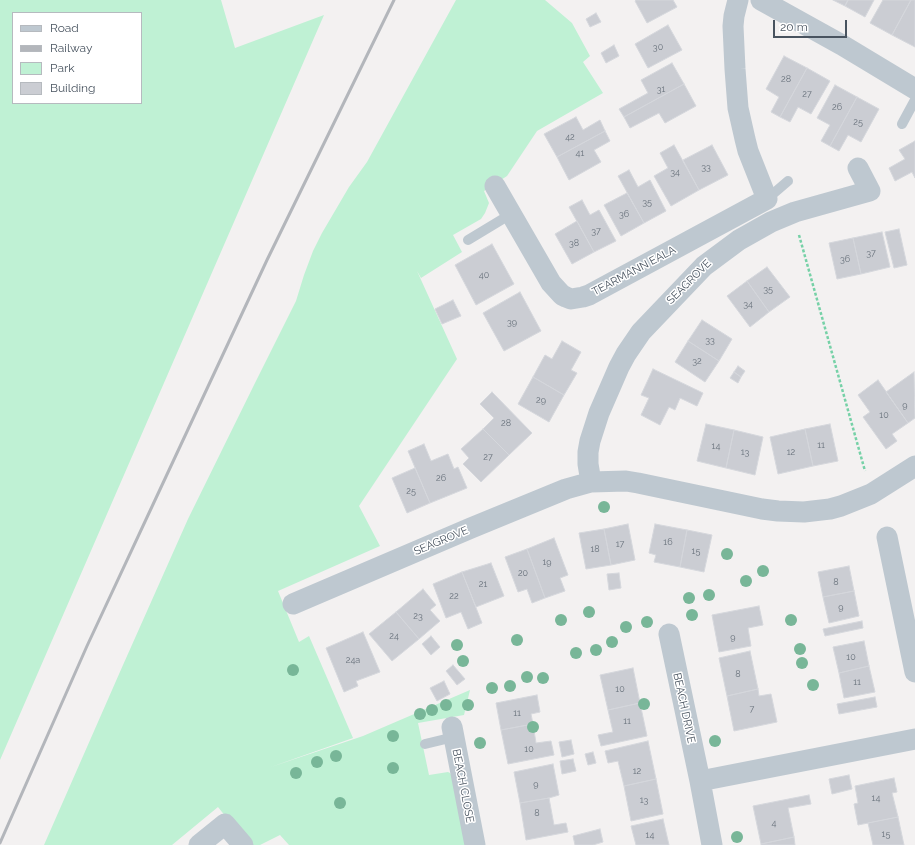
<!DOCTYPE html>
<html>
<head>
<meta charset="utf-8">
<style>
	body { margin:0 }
	#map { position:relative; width:915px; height:845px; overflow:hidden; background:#f3f1f1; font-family:Raleway,sans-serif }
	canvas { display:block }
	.legend { position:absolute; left:12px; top:12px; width:130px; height:92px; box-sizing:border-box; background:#fff; border:1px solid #b6babf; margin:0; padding:5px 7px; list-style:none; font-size:12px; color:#48535f }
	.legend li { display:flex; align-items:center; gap:8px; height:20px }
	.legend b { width:20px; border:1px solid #b6babf }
	.scale { position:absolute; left:773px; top:20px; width:74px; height:18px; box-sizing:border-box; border:2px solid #48535f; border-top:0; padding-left:5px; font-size:12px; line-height:14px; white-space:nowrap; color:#48535f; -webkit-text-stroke:3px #fff; paint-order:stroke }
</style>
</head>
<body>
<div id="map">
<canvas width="915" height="845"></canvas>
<ul class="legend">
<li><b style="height:5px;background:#bec8d0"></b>Road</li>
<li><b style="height:5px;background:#b3b6bb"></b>Railway</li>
<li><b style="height:11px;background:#bff1d4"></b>Park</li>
<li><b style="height:11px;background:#cbcdd3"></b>Building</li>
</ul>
<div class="scale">20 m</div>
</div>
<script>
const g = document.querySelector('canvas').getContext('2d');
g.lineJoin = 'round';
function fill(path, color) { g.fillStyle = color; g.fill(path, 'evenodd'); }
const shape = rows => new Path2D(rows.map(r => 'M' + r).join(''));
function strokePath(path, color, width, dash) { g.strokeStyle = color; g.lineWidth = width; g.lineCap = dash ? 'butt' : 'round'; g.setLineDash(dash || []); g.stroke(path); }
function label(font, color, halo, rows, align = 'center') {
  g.font = font + ' Raleway,sans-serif'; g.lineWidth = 3; g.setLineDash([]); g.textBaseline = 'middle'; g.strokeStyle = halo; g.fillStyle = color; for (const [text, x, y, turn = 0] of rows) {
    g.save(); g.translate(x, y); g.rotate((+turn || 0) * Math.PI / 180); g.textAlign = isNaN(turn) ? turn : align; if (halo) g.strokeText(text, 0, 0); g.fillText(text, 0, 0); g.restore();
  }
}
fill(shape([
	[0,0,221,0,235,48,324,15,0,760],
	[13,13,141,13,141,103,13,103],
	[456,0,545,0,572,23,590,56,583,62,603,93,537,131,507,176,484,191,489,203,485,213,481,219,453,235,462,252,421,278,417,271,457,359,359,506,380,546,278,591,299,642,309,636,353,738,271,767,363,736,470,690,464,715,418,723,429,775,448,772,450,773,452,776,465,845,289,845,280,835,260,845,253,845,246,842,218,807,172,845,44,845,123,665,188,519,254,385,296,301,304,275,313,251,322,233,349,187,367,162]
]), '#bff1d4');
const building = shape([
	[636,0,673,0,677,7,647,23,635,1,636,0],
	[833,0,848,0,845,6,833,0],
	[848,0,874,0,865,17,845,6,848,0],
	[883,0,911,0,892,35,870,23,883,0],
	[911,0,915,0,915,47,892,35,911,0],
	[596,13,601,22,590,27,586,19,596,13],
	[668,25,682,50,648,68,635,44,668,25],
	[614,45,619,56,606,63,601,53,614,45],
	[784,56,807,68,780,117,771,112,779,97,766,89,784,56],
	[672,63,684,84,624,117,619,109,648,93,641,80,672,63],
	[807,68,830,81,811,114,798,107,790,122,780,117,807,68],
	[684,84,696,106,665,123,659,113,630,128,624,117,684,84],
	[835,85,857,97,830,146,821,141,830,125,817,118,835,85],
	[857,97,879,109,861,142,848,135,839,151,830,146,857,97],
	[576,117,583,130,600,120,605,131,557,157,544,134,576,117],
	[605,131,610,141,594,150,601,162,569,180,557,157,605,131],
	[915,141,915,178,912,172,895,181,889,168,905,159,899,150,915,141],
	[674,145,699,190,671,206,654,176,668,168,660,153,674,145],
	[712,145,728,175,699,190,683,160,712,145],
	[629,170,638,187,650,180,666,211,644,223,618,176,629,170],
	[627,193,644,223,621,236,604,205,627,193],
	[582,200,590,215,599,210,616,241,594,252,569,207,582,200],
	[577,221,594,252,572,264,555,234,577,221],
	[899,229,907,265,894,268,885,232,899,229],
	[882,232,890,267,861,274,853,238,882,232],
	[853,238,861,274,837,279,829,243,853,238],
	[492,244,514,284,476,305,455,265,492,244],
	[767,267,790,297,769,312,747,281,767,267],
	[747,281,769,312,750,327,727,296,747,281],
	[520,292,541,331,504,351,483,313,520,292],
	[453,300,461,316,442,324,435,309,453,300],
	[702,320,732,339,719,361,688,341,702,320],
	[562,341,581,352,571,370,577,373,564,395,533,377,545,355,552,359,562,341],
	[688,341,719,361,705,382,675,362,688,341],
	[738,366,745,371,741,377,734,372,738,366],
	[653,369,703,393,697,406,680,398,675,410,669,407,660,425,641,415,649,398,641,395,653,369],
	[734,372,741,377,738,383,730,378,734,372],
	[914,372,915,418,908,423,886,392,914,372],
	[533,377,564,395,549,422,518,404,533,377],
	[878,380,908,423,892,434,897,441,886,449,863,417,870,412,858,395,878,380],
	[492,392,532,433,509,455,483,429,494,418,480,404,492,392],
	[706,424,734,430,726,468,697,461,706,424],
	[830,424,838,461,813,466,805,429,830,424],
	[483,429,509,455,481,482,463,464,469,458,461,449,483,429],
	[805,429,813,466,778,474,770,437,805,429],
	[734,430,763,437,755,475,726,468,734,430],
	[424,444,431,461,448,454,454,469,458,467,467,488,430,503,408,451,424,444],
	[415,468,430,503,407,513,392,478,415,468],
	[628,524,635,560,611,565,604,529,628,524],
	[655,524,687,530,680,567,654,562,656,555,649,553,655,524],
	[604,529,611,565,586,569,579,533,604,529],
	[687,530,712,535,704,572,680,567,687,530],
	[554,538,568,575,560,578,565,591,545,598,527,549,554,538],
	[527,549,545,598,532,603,527,589,518,592,505,557,527,549],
	[491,563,504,596,476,607,462,572,491,563],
	[849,566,854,591,823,597,818,572,849,566],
	[462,572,482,623,468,629,461,612,446,618,433,584,462,572],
	[619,573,621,588,609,590,607,574,619,573],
	[423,589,436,605,430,610,440,621,419,639,396,612,423,589],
	[854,591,859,616,829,623,823,597,854,591],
	[759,606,763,625,748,628,751,646,719,652,712,615,759,606],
	[396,612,419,639,392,661,369,634,396,612],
	[862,621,863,628,825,636,823,629,862,621],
	[363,632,380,672,356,681,358,686,344,692,326,648,363,632],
	[431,636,440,647,431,655,422,644,431,636],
	[864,641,869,666,839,673,833,647,864,641],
	[750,651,758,689,727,696,719,658,750,651],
	[453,665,465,679,457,685,446,671,453,665],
	[869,666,875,692,844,698,839,673,869,666],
	[633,668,640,703,608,710,600,675,633,668],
	[444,681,450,694,437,701,430,688,444,681],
	[758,689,759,696,771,694,777,722,734,731,727,696,758,689],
	[537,695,540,712,531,714,533,724,501,730,496,703,537,695],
	[875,697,877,707,839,714,837,704,875,697],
	[640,703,647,736,601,746,598,735,613,732,608,710,640,703],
	[533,724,536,743,551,741,554,755,508,764,501,730,533,724],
	[571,740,574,754,562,757,559,742,571,740],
	[648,741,656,779,624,786,618,761,608,763,605,751,648,741],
	[593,752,596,763,588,765,585,754,593,752],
	[573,759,576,771,562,774,560,761,573,759],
	[553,764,559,795,549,798,520,803,514,772,553,764],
	[849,775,852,789,832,794,829,779,849,775],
	[894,778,897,792,892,793,898,817,858,825,854,804,858,803,855,786,894,778],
	[656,779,663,814,631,821,624,786,656,779],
	[809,795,811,804,788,808,794,837,761,844,753,806,809,795],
	[549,798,554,825,566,823,568,832,526,840,520,803,549,798],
	[898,817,904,845,873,845,868,823,898,817],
	[663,819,669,845,636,845,631,826,663,819],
	[600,829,603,842,593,845,575,845,573,836,600,829],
	[794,837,795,845,761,845,761,844,794,837]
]);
fill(building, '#cbcdd3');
strokePath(building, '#d5d7dc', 1);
strokePath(shape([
	[799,235,865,471]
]), '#76d1a7', 2.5, [3, 2]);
strokePath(shape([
	[902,124,915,100],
	[767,199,788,181],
	[468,240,511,214],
	[425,744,454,737]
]), '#bec8d0', 10);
strokePath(shape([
	[761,0,842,45,915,89],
	[495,186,551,283,562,295,566,297,571,299,583,297,589,295,767,199,748,151,745,139,738,108,735,69,733,26,734,16,738,0],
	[591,482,588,464,588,452,590,441,599,413,619,367,626,354,641,332,704,266,739,240,771,222,795,212,870,191,858,168],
	[887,537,915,672],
	[293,604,471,528,566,489,591,482,626,481,638,483,762,509,778,511,804,512,830,509,841,506,871,494,915,466],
	[669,634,700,781,712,845],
	[452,727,475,845],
	[700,781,915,739],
	[199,845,225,824,243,845]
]), '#bec8d0', 21);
strokePath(shape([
	[0,843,87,646,156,498,267,260,394,0]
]), '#b3b6bb', 3);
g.fillStyle = '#78b698';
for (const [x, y] of [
	[604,507],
	[727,554],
	[763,571],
	[746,581],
	[709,595],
	[689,598],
	[589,612],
	[692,615],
	[561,620],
	[791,620],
	[647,622],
	[626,627],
	[517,640],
	[612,642],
	[457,645],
	[800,649],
	[596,650],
	[576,653],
	[463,661],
	[802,663],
	[293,670],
	[527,677],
	[543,678],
	[813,685],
	[510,686],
	[492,688],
	[644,704],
	[446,705],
	[468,705],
	[432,710],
	[420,714],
	[533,727],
	[393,736],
	[715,741],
	[480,743],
	[336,756],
	[317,762],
	[393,768],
	[296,773],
	[340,803],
	[737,837]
]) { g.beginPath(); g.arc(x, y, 6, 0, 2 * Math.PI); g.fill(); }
label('9px', '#69727c', null, [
	["30",658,47],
	["28",786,79],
	["31",661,89],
	["27",807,94],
	["26",837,107],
	["25",858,122],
	["42",570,137],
	["41",580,153],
	["33",706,167],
	["34",675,172],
	["35",647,202],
	["36",624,214],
	["37",596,231],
	["38",574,243],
	["37",871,253],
	["36",845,259],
	["40",484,275],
	["35",768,289],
	["34",748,304],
	["39",512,322],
	["33",710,340],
	["32",697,361],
	["29",541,400],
	["9",905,405],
	["10",884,415],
	["28",506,423],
	["11",821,445],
	["14",716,446],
	["13",745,452],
	["12",791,452],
	["27",488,457],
	["26",441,478],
	["25",411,491],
	["16",668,542],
	["17",620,544],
	["18",595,549],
	["15",696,551],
	["19",547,562],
	["20",523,573],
	["8",836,582],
	["21",483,584],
	["22",454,596],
	["9",841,607],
	["23",418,616],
	["24",394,636],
	["9",733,637],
	["10",851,657],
	["24a",353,660],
	["8",738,674],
	["11",857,682],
	["10",620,689],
	["7",752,709],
	["11",517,713],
	["11",627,721],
	["10",529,749],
	["12",637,771],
	["9",536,784],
	["14",876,798],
	["13",644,800],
	["8",537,813],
	["4",774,823],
	["15",886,834],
	["14",650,835]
]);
label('11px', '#48535f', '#fff', [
	["TEARMANN EALA",634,271,-28],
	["SEAGROVE",689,282,-45],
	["SEAGROVE",441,541,-23],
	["BEACH DRIVE",684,708,78],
	["BEACH CLOSE",463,786,79]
]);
</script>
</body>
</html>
